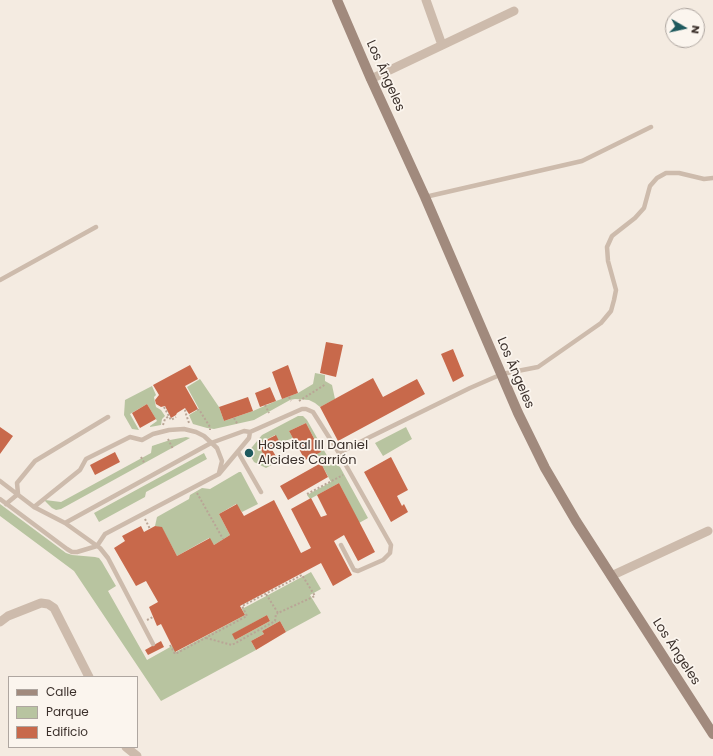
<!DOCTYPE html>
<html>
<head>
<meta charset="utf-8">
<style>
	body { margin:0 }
	#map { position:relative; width:713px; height:756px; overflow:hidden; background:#f4ebe1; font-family:Poppins,sans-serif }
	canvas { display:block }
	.legend { position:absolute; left:8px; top:676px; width:130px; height:72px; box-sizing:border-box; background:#fbf5ee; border:1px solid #aea6a0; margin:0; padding:5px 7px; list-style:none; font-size:12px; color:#3b302b }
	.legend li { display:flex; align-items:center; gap:8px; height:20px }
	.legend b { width:20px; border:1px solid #aea6a0 }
	.north { position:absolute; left:665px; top:8px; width:40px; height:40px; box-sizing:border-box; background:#fbf5ee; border:1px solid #aea6a0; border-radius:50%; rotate:99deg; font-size:11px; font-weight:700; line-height:16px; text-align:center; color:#3b302b }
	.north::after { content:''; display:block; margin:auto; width:14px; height:18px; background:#1f5a5e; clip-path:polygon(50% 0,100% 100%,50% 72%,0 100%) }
</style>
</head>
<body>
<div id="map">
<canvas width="713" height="756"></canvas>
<ul class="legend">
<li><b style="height:5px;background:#a18a7d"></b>Calle</li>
<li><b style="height:11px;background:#b8c4a0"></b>Parque</li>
<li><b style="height:11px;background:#c8694b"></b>Edificio</li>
</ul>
<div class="north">N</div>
</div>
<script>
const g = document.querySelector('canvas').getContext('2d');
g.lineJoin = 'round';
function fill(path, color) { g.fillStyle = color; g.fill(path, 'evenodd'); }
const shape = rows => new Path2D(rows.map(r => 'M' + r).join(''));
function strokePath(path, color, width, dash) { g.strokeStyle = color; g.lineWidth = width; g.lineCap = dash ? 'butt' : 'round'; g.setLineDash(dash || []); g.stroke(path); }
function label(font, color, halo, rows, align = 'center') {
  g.font = font + ' Poppins,sans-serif'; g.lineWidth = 3.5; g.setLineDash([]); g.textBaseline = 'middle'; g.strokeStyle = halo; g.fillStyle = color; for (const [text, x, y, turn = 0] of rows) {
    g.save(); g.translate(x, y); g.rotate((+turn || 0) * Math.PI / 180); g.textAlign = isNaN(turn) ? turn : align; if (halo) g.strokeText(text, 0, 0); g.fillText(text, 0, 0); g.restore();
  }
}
fill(shape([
	[315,373,325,375,325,381,332,385,335,399,320,407,315,403,309,400,295,399,290,400,254,420,214,429,207,428,193,424,189,415,199,409,187,387,200,379,219,407,224,421,253,411,276,401,298,393,313,384],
	[152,386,156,395,154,397,156,407,161,410,165,416,162,419,161,425,150,427,150,426,157,421,147,404,130,414,139,430,132,429,124,415,125,400],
	[298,416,303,416,307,420,330,461,340,467,368,518,359,523,339,483,310,499,307,495,331,482,316,454,321,452,306,423,289,431,293,438,280,443,275,435,258,444,268,463,277,458,279,461,266,468,254,462,248,452,262,435],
	[406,427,412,439,383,456,375,443],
	[186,437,190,438,61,509,56,510,52,508,45,501,45,500,61,502,151,453,152,446,170,440],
	[204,453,207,459,146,492,145,497,99,522,94,513],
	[239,472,241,472,258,504,242,512,236,504,219,514,230,535,214,545,209,538,177,556,162,528,155,526,157,517,189,499,190,495,202,488,210,489],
	[0,504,66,553,72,555,95,557,99,558,102,562,116,586,108,591,147,660,172,646,176,652,245,615,242,609,311,572,321,589,310,595,321,613,286,632,280,621,262,631,264,634,251,641,256,650,161,701,74,571,0,516],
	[267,615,270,621,235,640,233,634]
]), '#b8c4a0');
fill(shape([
	[326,342,343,345,336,377,320,373],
	[453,349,464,376,453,382,441,354],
	[190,365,198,379,185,386,198,409,189,414,185,408,177,413,176,415,171,418,165,406,161,407,156,404,155,400,159,395,153,385],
	[288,365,298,393,282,399,272,372],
	[373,378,383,397,417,379,425,394,338,441,320,407],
	[270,387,276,401,260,407,255,393],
	[248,397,253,411,224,421,219,407],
	[147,404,156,419,140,428,132,413],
	[306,423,321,452,305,460,289,431],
	[0,427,13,436,0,454],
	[276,435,280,443,271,448,277,458,268,463,258,444],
	[115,452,120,462,95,475,90,465],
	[391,457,408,490,397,496,402,506,404,504,408,512,391,522,364,472],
	[321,463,328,477,288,500,280,486],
	[339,483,375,552,358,561,344,535,334,541,352,575,333,586,321,563,240,606,245,615,175,652,161,624,157,626,149,607,158,602,146,581,136,586,114,548,125,541,122,536,141,526,144,532,155,526,162,527,177,556,210,538,214,545,230,535,219,514,237,504,244,516,274,500,301,553,311,548,291,509,311,498,321,517,327,515,317,495],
	[267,615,270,621,235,640,232,634],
	[280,621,286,632,256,650,251,641,264,634,262,631],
	[161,641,164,647,148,655,145,650]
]), '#c8694b');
strokePath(shape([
	[289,397,291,401],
	[299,401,326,384],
	[265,405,269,413],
	[164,407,171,420,176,417],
	[197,409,200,411,210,427,210,430],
	[186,410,185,411,189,423],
	[234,418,238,425],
	[163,425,165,419,169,416],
	[168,439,173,449],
	[141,457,145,464],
	[197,493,223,539],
	[307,494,343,475],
	[145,519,150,529],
	[147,620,153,617],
	[206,638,232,645,275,621,276,614,278,613],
	[170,645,175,654,247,616,242,606,302,575,315,596,278,613,266,594]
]), '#b9a596', 2, [2, 2]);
strokePath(shape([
	[425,197,582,161,651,127],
	[0,280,96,227],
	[238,452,261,492],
	[339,453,370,437,470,388,502,374,538,367,601,323,611,311,614,300,616,290,608,261,607,247,612,236,635,218,644,208,650,186,657,178,666,173,679,173,704,179,713,178],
	[0,481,34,507,65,523,100,548,108,558,153,644],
	[0,499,67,549,72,552,77,552,97,546,105,534,219,474,249,438,250,432],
	[6,504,18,494,17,483,35,461,108,417],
	[34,507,80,470,86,459,130,437,142,440,153,434,169,430,184,429,196,432,204,436,217,448,222,461,219,473],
	[65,523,211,443,244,431,250,432,302,409,306,409,313,412,339,453,391,545,390,553,383,560,358,571,354,570,341,545]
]), '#cdbbac', 4.5);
strokePath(shape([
	[426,0,442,45],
	[371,79,514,11],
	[611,576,708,531],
	[0,622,8,616,41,603,48,604,54,608,89,677],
	[126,747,137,756]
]), '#cdbbac', 9);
strokePath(shape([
	[337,0,371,79,425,197,518,413,545,468,576,521,713,734]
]), '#a18a7d', 10);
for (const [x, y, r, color] of [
	[249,453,5,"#1f5a5e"]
]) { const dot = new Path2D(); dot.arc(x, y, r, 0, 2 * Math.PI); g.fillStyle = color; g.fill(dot); strokePath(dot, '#fbf5ee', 1.5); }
label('13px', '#3b302b', '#fbf5ee', [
	["Los Ángeles",385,76,66],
	["Los Ángeles",515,373,67],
	["Los Ángeles",676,652,57]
]);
label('13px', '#3b302b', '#fbf5ee', [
	["Hospital III Daniel",258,446],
	["Alcides Carrión",258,461]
], 'left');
</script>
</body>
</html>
